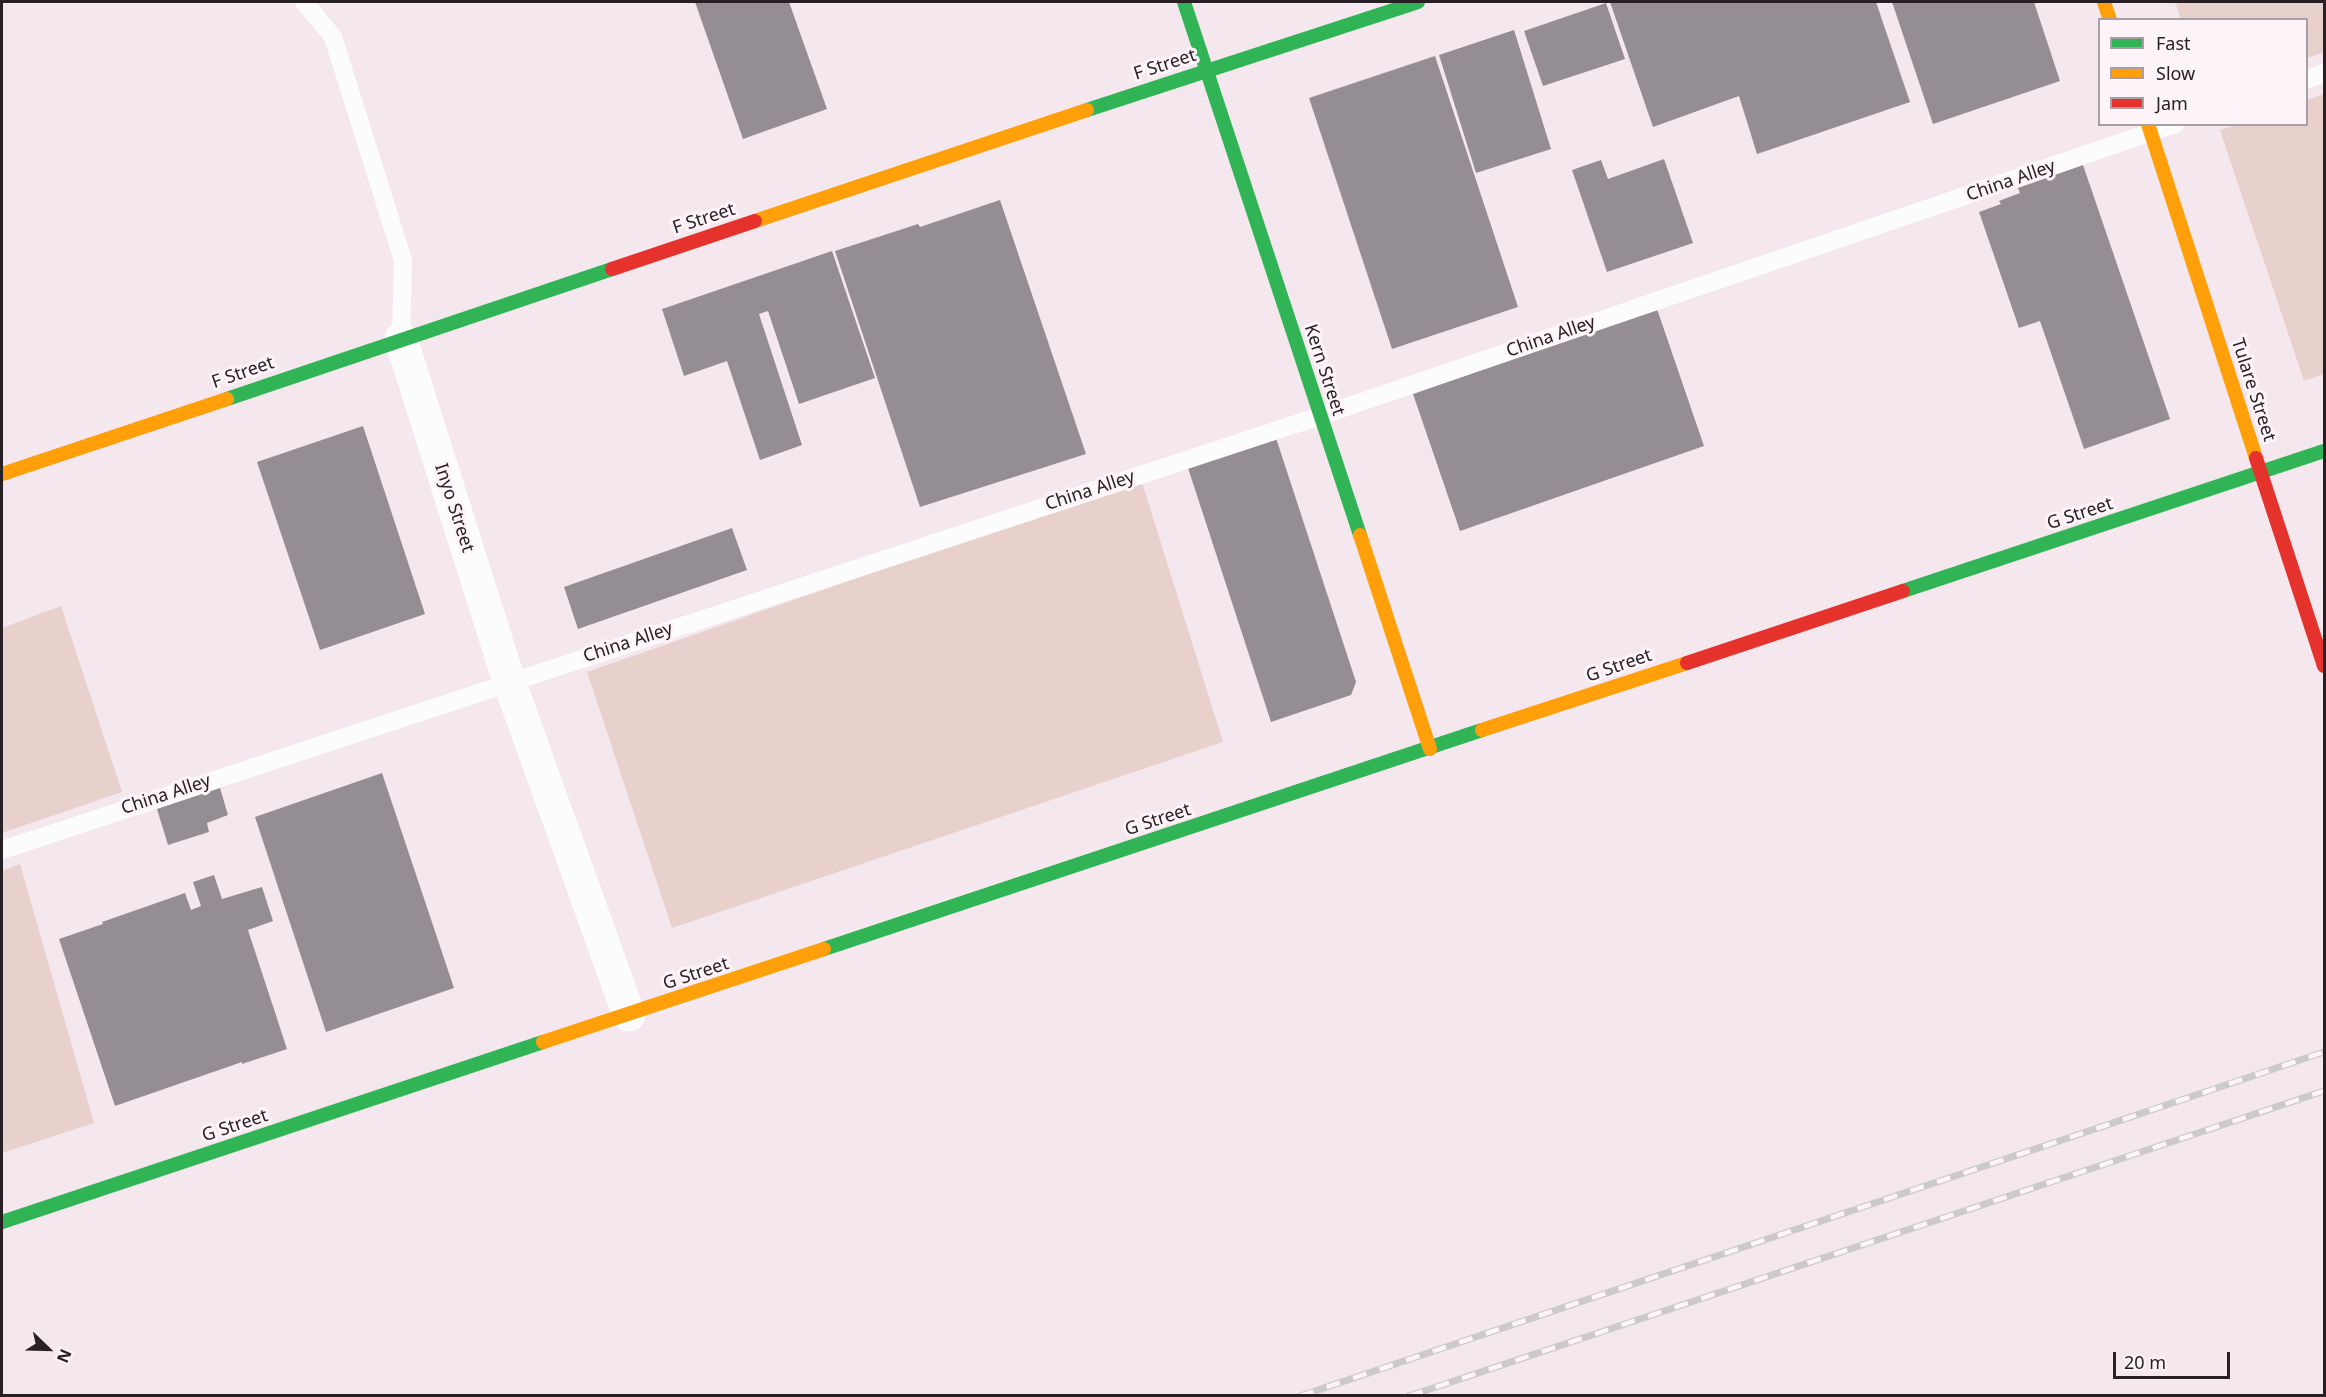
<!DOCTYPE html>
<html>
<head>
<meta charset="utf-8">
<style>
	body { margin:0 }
	#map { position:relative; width:2326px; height:1397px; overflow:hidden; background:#f4e8ee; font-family:"Noto Sans",sans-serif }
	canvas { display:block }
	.frame { position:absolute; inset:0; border:3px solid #282025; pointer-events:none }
	.legend { position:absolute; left:2098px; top:18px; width:210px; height:108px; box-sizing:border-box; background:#fdf4f9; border:2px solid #a89fa4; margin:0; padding:8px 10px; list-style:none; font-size:18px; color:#282025 }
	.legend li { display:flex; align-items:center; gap:12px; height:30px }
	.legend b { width:30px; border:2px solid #a89fa4 }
	.north { position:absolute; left:18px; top:1319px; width:60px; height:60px; -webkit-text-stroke:4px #fdf4f9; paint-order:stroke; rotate:113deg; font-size:16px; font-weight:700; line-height:24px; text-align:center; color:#282025 }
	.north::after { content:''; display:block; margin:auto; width:21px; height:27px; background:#282025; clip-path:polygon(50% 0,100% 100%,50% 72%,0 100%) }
	.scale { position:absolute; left:2113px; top:1352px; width:117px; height:27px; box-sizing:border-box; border:3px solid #282025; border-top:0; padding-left:8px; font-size:18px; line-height:21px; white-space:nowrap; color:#282025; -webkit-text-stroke:4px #fdf4f9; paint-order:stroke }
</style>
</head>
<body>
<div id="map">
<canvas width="2326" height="1397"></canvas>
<div class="frame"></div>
<ul class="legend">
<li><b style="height:8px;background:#30b455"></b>Fast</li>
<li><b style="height:8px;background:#ff9f0a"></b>Slow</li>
<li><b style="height:8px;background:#e5322d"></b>Jam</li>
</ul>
<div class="north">N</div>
<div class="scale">20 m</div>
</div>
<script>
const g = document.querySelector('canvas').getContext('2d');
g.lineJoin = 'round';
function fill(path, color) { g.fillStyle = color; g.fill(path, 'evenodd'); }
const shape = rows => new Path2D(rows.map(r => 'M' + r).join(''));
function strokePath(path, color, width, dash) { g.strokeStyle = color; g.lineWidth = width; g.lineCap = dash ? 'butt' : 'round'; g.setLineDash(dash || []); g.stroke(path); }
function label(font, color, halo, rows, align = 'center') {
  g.font = font + ' "Noto Sans",sans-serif'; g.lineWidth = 6; g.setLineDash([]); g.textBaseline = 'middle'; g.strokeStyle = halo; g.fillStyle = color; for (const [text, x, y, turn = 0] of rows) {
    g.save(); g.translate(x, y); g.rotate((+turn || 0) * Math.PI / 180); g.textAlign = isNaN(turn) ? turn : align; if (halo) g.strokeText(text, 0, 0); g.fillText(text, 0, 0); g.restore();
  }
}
fill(shape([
	[2175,2,2324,2,2324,52,2307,58,2306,20,2181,19],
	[2324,94,2324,374,2304,381,2220,130,2236,125,2306,124,2307,100],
	[1141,479,1223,742,672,928,587,672],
	[61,606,122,792,2,833,2,628],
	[20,864,94,1123,2,1153,2,871]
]), '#e8d1cc');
fill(shape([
	[695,2,789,2,827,109,743,139],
	[1610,2,1876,2,1910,102,1757,154,1739,96,1653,127],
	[1892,2,2034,2,2060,81,1933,124],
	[1606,3,1625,59,1543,86,1524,31],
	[1514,30,1551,149,1476,173,1439,55],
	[1435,56,1518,307,1392,349,1309,98],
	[1664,159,1693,243,1607,272,1572,170,1601,160,1608,179],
	[2083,165,2170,419,2084,449,2040,321,2019,328,1979,212,2001,204,1999,201,2020,193,2018,188],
	[1000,200,1086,454,920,507,835,251,918,224,920,227],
	[832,251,875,378,799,404,768,311,759,314,802,445,760,460,727,361,684,376,662,309],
	[1657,309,1704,446,1460,531,1413,394],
	[363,426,425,614,320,650,257,462],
	[1276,438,1356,682,1351,695,1271,722,1188,468],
	[732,528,747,570,578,629,564,587],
	[382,773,454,988,326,1032,255,817],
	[220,788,228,815,207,823,209,832,168,845,157,809],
	[214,875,222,899,262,887,273,921,248,930,287,1049,242,1064,242,1062,115,1106,59,939,103,924,102,922,185,893,191,910,201,906,193,882]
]), '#958d94');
strokePath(shape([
	[304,2,333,37,403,260,401,339],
	[2306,80,2324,73],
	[2,850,1320,416,2175,124]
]), '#fdfcfc', 18);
strokePath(shape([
	[401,339,509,681,629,1015]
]), '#fdfcfc', 33);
strokePath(shape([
	[1184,2,1360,535],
	[1087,110,1418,2],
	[227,399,612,269],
	[1903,591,2324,451],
	[824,949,1482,730],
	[2,1222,543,1042]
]), '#30b455', 14);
strokePath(shape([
	[2104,2,2110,20],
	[2148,124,2256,458],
	[755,221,1087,110],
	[2,474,227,399],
	[1360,535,1430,749],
	[1482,730,1687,663],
	[543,1042,824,949]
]), '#ff9f0a', 14);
strokePath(shape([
	[612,269,755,221],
	[2256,458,2324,666],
	[1687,663,1903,591]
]), '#e5322d', 14);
const rail = shape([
	[1300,1396,2324,1052],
	[1409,1396,2324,1091]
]);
strokePath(rail, '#ccc9cb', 7);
strokePath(rail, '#fdf4f9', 4.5, [14]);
label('18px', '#282025', '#fdf4f9', [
	["F Street",1165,65,-18],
	["China Alley",2011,181,-19],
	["F Street",704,219,-18],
	["China Alley",1551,337,-19],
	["Kern Street",1324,370,72],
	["F Street",243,373,-19],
	["Tulare Street",2253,390,72],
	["China Alley",1090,491,-18],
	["Inyo Street",454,508,72],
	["G Street",2080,514,-18],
	["China Alley",628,643,-18],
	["G Street",1619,666,-19],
	["China Alley",166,795,-18],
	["G Street",1158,820,-18],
	["G Street",696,974,-18],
	["G Street",235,1126,-18]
]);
</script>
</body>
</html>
